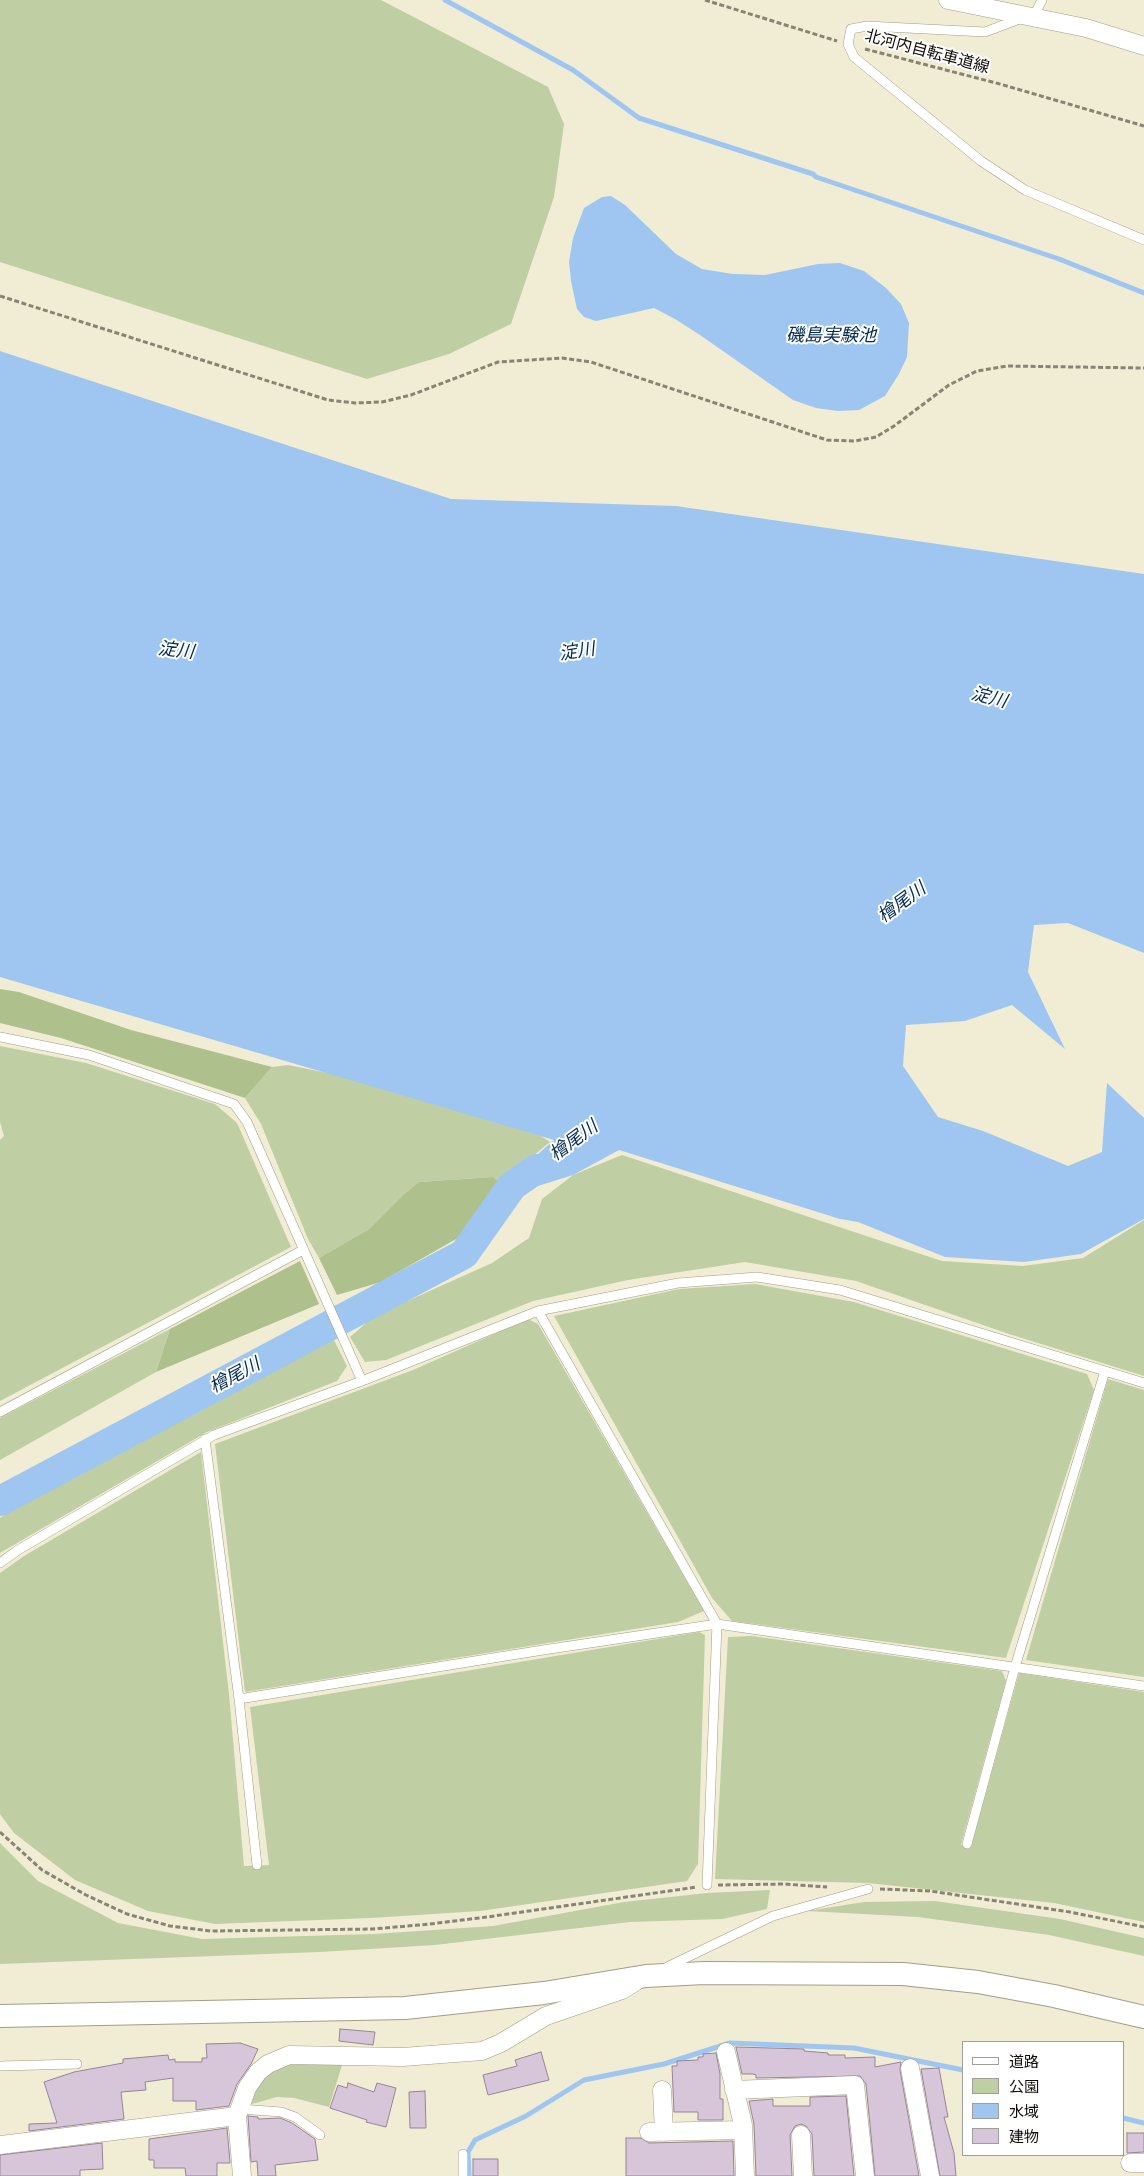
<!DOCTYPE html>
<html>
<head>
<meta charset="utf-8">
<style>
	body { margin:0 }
	#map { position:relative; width:1144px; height:2176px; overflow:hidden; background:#f1ecd4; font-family:Bitter,"Noto Sans JP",serif }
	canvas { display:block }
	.legend { position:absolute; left:962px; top:2041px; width:162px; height:115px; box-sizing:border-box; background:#fff; border:1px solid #9f9e9b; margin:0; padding:6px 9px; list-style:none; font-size:15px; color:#0e0c05 }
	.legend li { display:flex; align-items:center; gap:10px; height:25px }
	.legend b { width:25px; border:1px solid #9f9e9b }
</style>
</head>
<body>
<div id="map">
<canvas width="1144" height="2176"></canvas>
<ul class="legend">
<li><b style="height:6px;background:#fff"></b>道路</li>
<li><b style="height:14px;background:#bfcfa3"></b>公園</li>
<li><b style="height:14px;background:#9fc6f0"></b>水域</li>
<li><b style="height:14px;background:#d7c6d9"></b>建物</li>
</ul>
</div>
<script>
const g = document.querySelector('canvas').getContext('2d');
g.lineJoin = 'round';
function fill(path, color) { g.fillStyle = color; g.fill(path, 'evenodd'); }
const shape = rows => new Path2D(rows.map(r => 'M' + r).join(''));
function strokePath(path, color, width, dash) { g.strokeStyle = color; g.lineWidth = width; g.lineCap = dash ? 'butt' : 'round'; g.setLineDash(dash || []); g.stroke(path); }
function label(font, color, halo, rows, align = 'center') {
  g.font = font + ' Bitter,"Noto Sans JP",serif'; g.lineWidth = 4; g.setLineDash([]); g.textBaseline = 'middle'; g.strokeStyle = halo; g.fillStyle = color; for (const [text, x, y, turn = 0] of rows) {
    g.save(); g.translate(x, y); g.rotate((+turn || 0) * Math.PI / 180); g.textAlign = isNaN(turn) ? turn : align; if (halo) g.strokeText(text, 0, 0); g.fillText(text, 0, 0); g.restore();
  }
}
fill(shape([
	[0,0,381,0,548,87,564,124,554,197,511,324,449,354,367,379,0,262],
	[0,1046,86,1063,215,1104,237,1123,291,1247,0,1401,0,1140,4,1136,0,1122],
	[288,1065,328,1073,533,1131,550,1142,509,1176,503,1185,493,1177,419,1182,403,1195,369,1229,319,1258,308,1239,261,1124,245,1098,272,1067],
	[622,1155,942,1261,1023,1266,1083,1258,1144,1220,1144,1376,1009,1334,856,1281,745,1262,628,1280,533,1301,386,1360,365,1362,350,1337,374,1316,492,1263,529,1238,542,1199,573,1175],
	[755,1284,854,1302,1087,1374,1094,1390,1006,1658,732,1621,712,1598,554,1316,679,1289],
	[528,1319,538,1324,704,1611,678,1622,245,1692,215,1444,413,1370],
	[170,1329,156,1372,0,1460,0,1418],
	[331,1334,347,1366,337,1381,207,1432,0,1553,0,1518,30,1496,222,1391],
	[1108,1379,1144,1390,1144,1677,1026,1660],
	[201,1452,229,1694,244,1866,269,1865,250,1707,699,1632,705,1635,698,1864,687,1881,480,1911,371,1918,215,1924,148,1911,75,1880,14,1833,0,1814,0,1573,24,1556],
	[752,1636,1002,1671,1006,1681,961,1845,971,1847,1019,1673,1144,1692,1144,1922,1054,1903,868,1883,715,1879,728,1637],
	[0,1843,38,1881,118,1923,202,1939,374,1934,493,1926,624,1902,707,1893,770,1890,767,1909,722,1919,630,1922,435,1945,320,1952,0,1964],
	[935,1901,1060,1919,1144,1938,1144,1956,1049,1935,918,1917,807,1911,864,1902],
	[281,2062,343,2062,329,2107,294,2098,277,2097,252,2104,254,2086]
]), '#bfcfa3');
fill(shape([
	[0,989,19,992,131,1030,272,1067,245,1098,61,1038,0,1023],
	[493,1177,503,1185,463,1235,381,1282,337,1295,319,1258,369,1229,403,1195,419,1182],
	[300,1261,319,1304,156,1372,170,1329]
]), '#aec08c');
fill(shape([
	[611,196,625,205,676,254,702,269,733,274,765,275,818,264,840,263,864,271,886,288,901,304,909,323,907,357,899,374,885,396,859,410,838,411,816,408,793,400,700,335,675,319,654,308,596,321,584,317,577,309,571,281,569,262,573,238,584,208,602,197],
	[0,351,451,499,676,506,1144,574,1144,953,1068,923,1034,925,1028,972,1065,1049,1012,1005,965,1021,906,1025,903,1066,938,1117,983,1131,1068,1166,1102,1152,1107,1083,1144,1118,1144,1219,1081,1254,1024,1262,945,1257,858,1222,840,1219,619,1150,573,1175,506,1196,495,1196,503,1185,554,1140,0,977]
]), '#9fc6f0');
strokePath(shape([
	[445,0,573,70,639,118,813,174,816,177,1059,259,1144,293],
	[1123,2118,1144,2123],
	[469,2176,468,2152,475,2140,526,2116,584,2080,664,2064,730,2043,854,2048,963,2070]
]), '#9fc6f0', 5);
strokePath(shape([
	[0,1501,464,1254,512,1186,536,1169]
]), '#9fc6f0', 30);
const building = shape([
	[340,2029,375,2032,373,2045,339,2041,340,2029],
	[240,2043,258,2049,251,2064,237,2084,229,2106,196,2110,196,2101,173,2101,173,2078,145,2082,146,2090,121,2092,124,2119,29,2131,29,2124,57,2123,44,2082,74,2072,123,2063,123,2059,168,2055,169,2060,175,2059,175,2062,202,2062,202,2058,207,2058,206,2044,240,2043],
	[736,2047,804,2049,804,2051,828,2053,828,2055,845,2055,845,2058,875,2057,875,2067,901,2062,900,2070,919,2176,875,2176,866,2084,860,2076,756,2078,756,2075,753,2074,742,2074,736,2047],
	[541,2052,549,2080,488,2095,483,2075,517,2066,515,2060,541,2052],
	[716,2053,720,2074,720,2099,723,2099,723,2120,698,2120,698,2112,674,2112,672,2066,677,2066,677,2061,698,2060,698,2057,703,2057,703,2054,716,2053],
	[939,2068,948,2117,944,2117,954,2153,956,2176,940,2176,921,2069,939,2068],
	[348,2083,374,2092,377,2083,396,2088,386,2127,366,2122,367,2120,330,2108,338,2085,347,2088,348,2083],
	[425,2091,426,2128,410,2128,409,2092,425,2091],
	[846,2096,854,2176,814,2176,812,2134,806,2126,801,2124,795,2126,790,2135,792,2176,756,2176,754,2124,749,2101,773,2099,773,2106,810,2106,810,2097,846,2096],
	[248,2116,258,2117,258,2119,280,2118,292,2123,315,2139,318,2160,275,2165,276,2176,258,2176,257,2161,251,2162,248,2116],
	[227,2128,230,2163,217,2163,217,2176,186,2176,185,2168,154,2168,154,2160,149,2160,149,2139,227,2128],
	[1127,2133,1144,2133,1144,2152,1127,2153,1127,2133],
	[626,2138,641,2138,649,2143,733,2141,734,2176,626,2176,626,2138],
	[102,2143,103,2169,80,2170,80,2176,0,2176,0,2155,102,2143],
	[473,2159,498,2159,498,2176,473,2176,473,2159]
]);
fill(building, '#d7c6d9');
strokePath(building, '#958597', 1);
const service = shape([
	[1022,18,985,32,867,26,851,29,848,44,854,57,981,161,1025,190,1144,240],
	[1033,18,1042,0],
	[0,1037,89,1055,234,1104,247,1122,362,1381,538,1311,678,1283,757,1277,840,1290,1144,1383],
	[538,1311,717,1624,707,1885],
	[0,1412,303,1250],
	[205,1439,239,1699,257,1865],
	[0,1563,18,1550,214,1435,362,1381],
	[239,1699,543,1650,717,1624,1144,1686],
	[967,1844,1015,1667,1105,1371],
	[667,1967,773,1916,868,1889],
	[0,2066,77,2064],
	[240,2109,281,2112,295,2117,320,2135],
	[463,2154,463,2176]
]);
const minor = shape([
	[948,0,1086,28,1144,46],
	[726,2052,743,2125,745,2176],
	[910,2068,930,2176],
	[662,2090,664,2132],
	[734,2090,855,2085,865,2176],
	[649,2132,743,2130],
	[801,2135,803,2176],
	[0,2145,237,2116],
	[1130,2163,1144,2163],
	[242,2176,237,2116,247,2088,258,2072,268,2064,289,2055,403,2057,482,2051,501,2043,546,2016,622,1990,635,1982]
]);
const tertiary = shape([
	[0,2016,405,2008,544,1993,646,1976,704,1973,903,1974,978,1982,1054,1996,1144,2017]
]);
strokePath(service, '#a29d87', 10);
strokePath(minor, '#a29d87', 19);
strokePath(tertiary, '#a29d87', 24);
strokePath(shape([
	[705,0,837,41],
	[865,49,1000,84,1144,126],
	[0,296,328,400,355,403,382,402,411,395,498,362,562,358,591,362,827,440,855,441,876,437,894,426,949,385,977,371,1007,366,1144,368],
	[0,1832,42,1870,86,1895,127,1914,170,1926,211,1931,373,1929,430,1924,487,1917,697,1887],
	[718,1885,784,1884,827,1887],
	[880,1889,930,1891,1070,1912,1144,1927]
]), '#888474', 3, [5, 2.5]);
strokePath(service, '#fff', 9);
strokePath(minor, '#fff', 18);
strokePath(tertiary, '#fff', 22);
label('16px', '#0e0c05', '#fff', [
	["北河内自転車道線",927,52,15]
]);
label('italic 18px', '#002a4f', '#fff', [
	["磯島実験池",831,336],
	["淀川",176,651,6],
	["淀川",577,652,-9],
	["淀川",989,698,14],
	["檜尾川",902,903,-36],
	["檜尾川",574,1141,-36],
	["檜尾川",235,1376,-28]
]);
</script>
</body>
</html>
